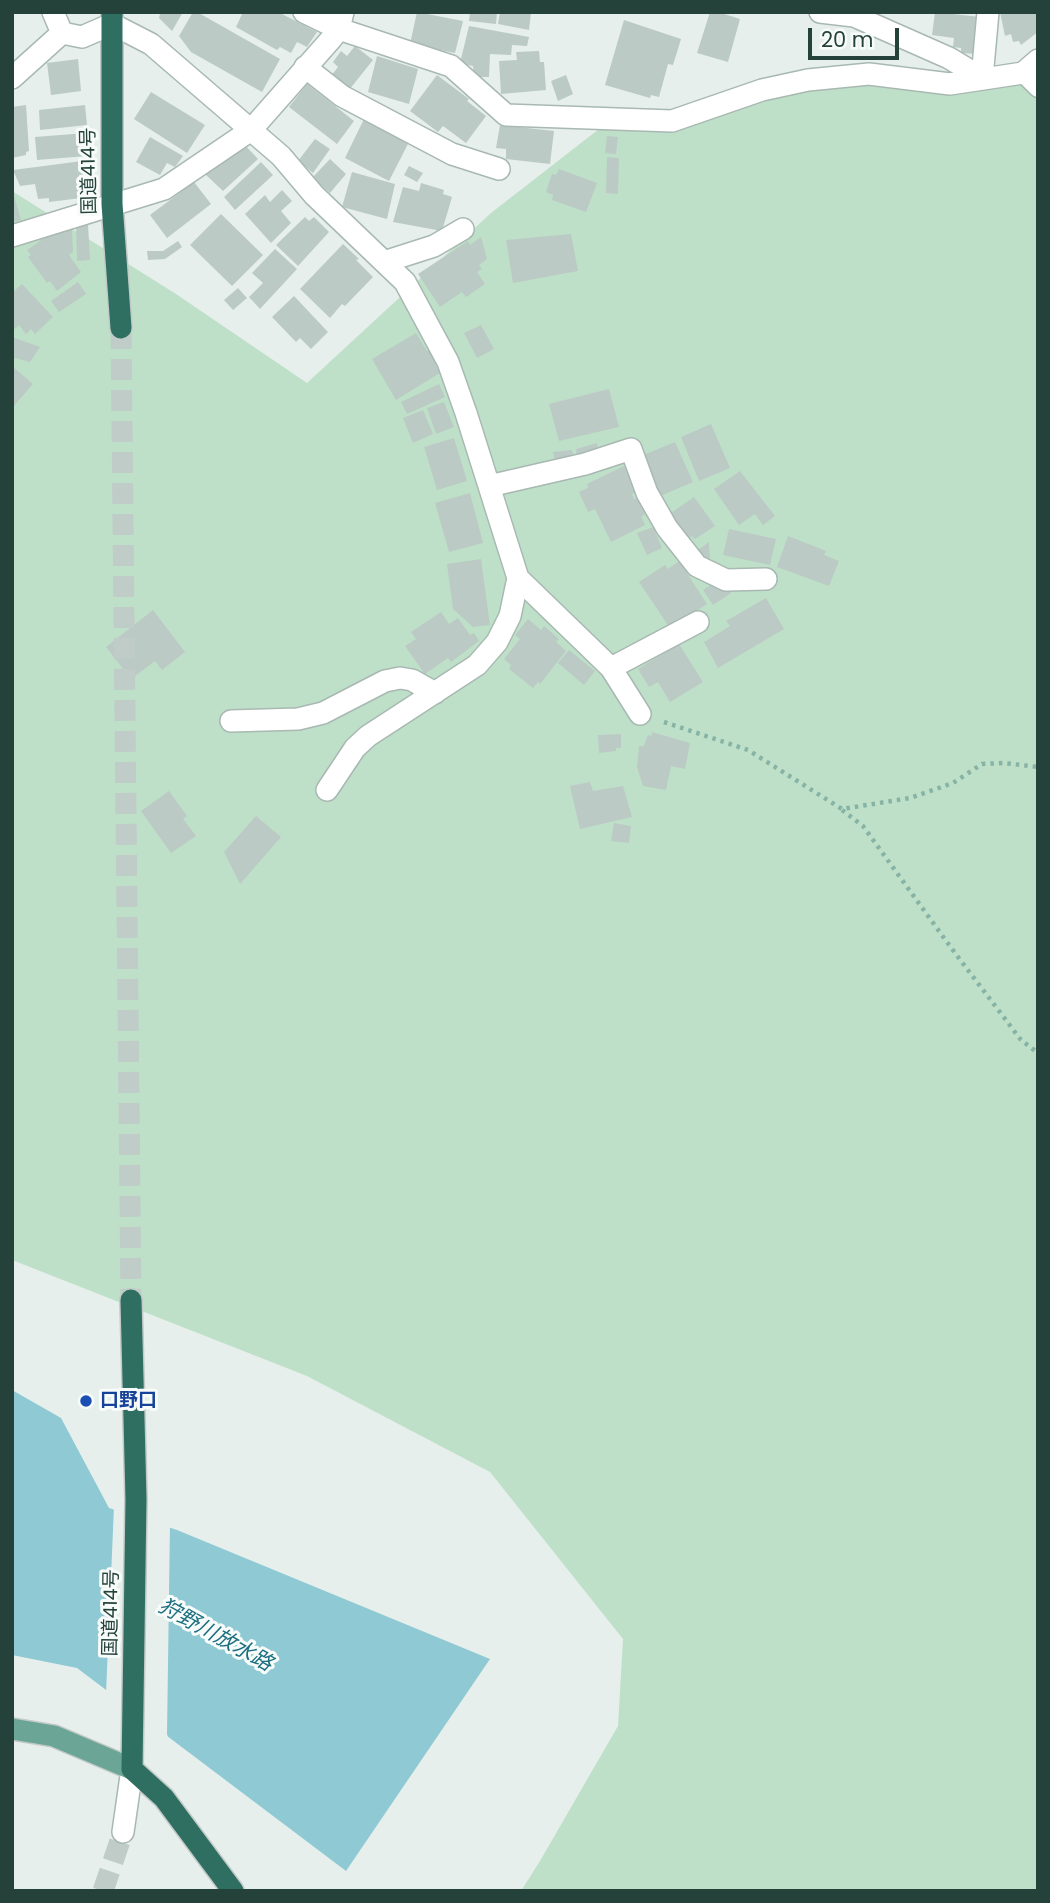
<!DOCTYPE html>
<html>
<head>
<meta charset="utf-8">
<style>
	body { margin:0 }
	#map { position:relative; width:1050px; height:1903px; overflow:hidden; background:#e6efeb; font-family:Poppins,sans-serif }
	canvas { display:block }
	.frame { position:absolute; inset:0; border:14px solid #24423a; pointer-events:none }
	.scale { position:absolute; left:808px; top:28px; width:91px; height:32px; box-sizing:border-box; border:4px solid #24423a; border-top:0; padding-left:9px; font-size:21px; line-height:24px; white-space:nowrap; color:#24423a; -webkit-text-stroke:5px #f7fbf9; paint-order:stroke }
</style>
</head>
<body>
<div id="map">
<canvas width="1050" height="1903"></canvas>
<div class="frame"></div>
<div class="scale">20 m</div>
</div>
<script>
const g = document.querySelector('canvas').getContext('2d');
g.lineJoin = 'round';
function fill(path, color) { g.fillStyle = color; g.fill(path, 'evenodd'); }
const shape = rows => new Path2D(rows.map(r => 'M' + r).join(''));
function strokePath(path, color, width, dash) { g.strokeStyle = color; g.lineWidth = width; g.lineCap = dash ? 'butt' : 'round'; g.setLineDash(dash || []); g.stroke(path); }
function label(font, color, halo, rows, align = 'center') {
  g.font = font + ' Poppins,"Noto Sans JP",sans-serif'; g.lineWidth = 6; g.setLineDash([]); g.textBaseline = 'middle'; g.strokeStyle = halo; g.fillStyle = color; for (const [text, x, y, turn = 0] of rows) {
    g.save(); g.translate(x, y); g.rotate((+turn || 0) * Math.PI / 180); g.textAlign = isNaN(turn) ? turn : align; if (halo) g.strokeText(text, 0, 0); g.fillText(text, 0, 0); g.restore();
  }
}
fill(shape([
	[856,78,1038,79,1038,1891,521,1891,540,1861,618,1726,623,1639,490,1472,307,1376,12,1260,12,191,176,294,307,383,491,213,608,122]
]), '#bfe0c8');
fill(shape([
	[12,1390,61,1418,109,1508,177,1530,490,1659,346,1871,77,1668,12,1655]
]), '#8ec9d4');
fill(shape([
	[114,1506,170,1524,167,1734,169,1742,106,1694]
]), '#e6efeb');
fill(shape([
	[157,12,183,12,172,31,159,18,160,14],
	[193,12,197,12,280,59,262,92,191,52,179,36],
	[243,12,278,12,317,32,307,47,297,42,291,53,280,47,277,50,236,27],
	[417,12,463,21,455,53,410,44],
	[470,12,497,12,496,24,469,21],
	[500,12,531,12,529,30,498,24],
	[710,12,718,12,740,19,728,62,697,53],
	[935,12,980,17,976,54,961,53,961,48,953,47,954,38,932,35],
	[1000,12,1038,12,1038,32,1021,45,1019,41,1013,42,1011,34,1005,36],
	[624,20,681,39,673,65,668,64,659,97,651,95,650,98,605,85],
	[469,26,529,37,527,46,512,45,511,55,490,54,489,77,474,77,473,66,460,63],
	[355,46,373,60,349,90,331,76,338,67,333,62,341,51,347,56],
	[539,51,540,62,544,62,546,90,501,94,499,61,517,60,516,52],
	[377,56,418,69,409,104,368,92],
	[78,59,81,91,51,95,47,63],
	[437,75,469,99,467,101,486,116,466,143,443,126,438,132,410,111],
	[566,75,573,94,558,101,551,81],
	[307,84,354,121,337,144,289,107],
	[151,92,205,125,187,153,134,119],
	[26,105,29,151,26,152,26,155,12,158,12,107],
	[85,105,87,125,40,130,39,110],
	[364,119,409,142,389,181,345,158],
	[500,125,554,131,550,164,506,159,506,149,496,148],
	[86,133,87,156,37,160,35,137],
	[607,136,618,137,616,154,605,153],
	[150,137,183,156,175,167,167,163,160,175,136,162],
	[315,139,330,149,313,173,298,161],
	[243,143,258,159,223,191,205,174],
	[607,157,619,158,618,194,606,193],
	[330,159,346,174,330,193,312,178],
	[82,161,86,194,80,194,81,198,49,202,49,198,38,199,35,184,20,186,13,170],
	[261,162,273,175,235,210,224,197],
	[409,166,423,173,417,182,404,175],
	[559,169,597,183,586,212,552,200,553,195,546,192,552,174,556,175],
	[352,172,395,184,387,219,342,207],
	[194,182,211,204,167,238,150,215],
	[421,183,444,190,443,194,452,197,442,231,393,222,403,187,419,191],
	[12,189,21,220,12,222],
	[282,190,292,201,281,211,291,223,271,243,245,214,265,195,270,202],
	[221,214,263,255,232,286,190,245],
	[305,217,309,221,314,217,329,232,298,266,276,245],
	[88,224,90,260,77,261,76,225],
	[72,229,73,252,69,255,81,272,57,291,50,281,47,283,28,257,31,255,27,250,53,232],
	[571,234,578,271,513,283,506,240],
	[481,237,487,259,479,265,482,269,477,272,485,284,466,297,462,292,440,307,418,274,468,241,470,245],
	[178,241,182,247,165,259,148,260,147,251,163,251],
	[343,244,359,259,356,260,373,277,345,306,342,304,330,318,300,289],
	[275,249,297,269,260,309,249,297,263,283,252,273],
	[78,282,86,294,59,312,51,301],
	[22,284,53,317,35,334,31,329,26,334,19,325,15,329,12,325,12,293],
	[238,288,247,298,233,310,224,300],
	[294,296,328,332,311,349,300,338,296,342,272,317],
	[481,325,494,349,477,358,464,333],
	[416,333,427,351,430,350,437,362,435,364,440,373,396,400,372,359],
	[12,337,40,347,30,362,15,358,12,362],
	[12,366,33,384,12,408],
	[439,384,445,397,407,414,401,402],
	[609,389,619,427,559,441,549,404],
	[444,402,454,427,436,434,427,408],
	[423,410,433,434,413,443,403,418],
	[711,424,730,468,699,481,681,437],
	[454,438,467,481,437,490,424,447],
	[675,442,693,482,658,497,641,456],
	[597,443,598,452,577,457,576,449],
	[572,450,574,458,555,461,553,452],
	[624,466,635,493,632,494,634,499,639,497,645,515,641,516,645,525,611,542,595,509,588,512,579,492,588,488,587,484],
	[740,471,775,516,763,525,755,514,739,525,714,489],
	[470,493,483,543,449,552,435,503],
	[694,497,715,526,695,539,692,536,686,540,670,517,672,515,671,513],
	[653,527,662,548,647,555,637,533],
	[729,529,776,539,770,565,723,555],
	[788,536,826,551,824,555,839,561,829,586,777,567],
	[709,542,710,560,707,562,698,550],
	[481,559,490,625,473,627,453,609,447,564],
	[679,561,707,604,670,628,639,582,665,565,668,569],
	[712,584,721,590,727,586,731,593,713,605,703,590],
	[766,598,784,629,718,668,704,642,730,626,726,621],
	[153,610,185,652,162,670,155,661,131,679,106,647],
	[441,612,449,624,458,618,470,635,474,633,479,641,451,662,448,658,425,674,405,646,416,639,411,632],
	[528,619,541,630,544,626,559,639,556,642,566,651,540,684,538,682,533,688,509,669,511,665,504,659,520,639,515,635],
	[679,644,703,682,670,702,658,682,649,687,638,669],
	[569,650,595,671,584,685,558,663],
	[652,732,690,743,685,769,671,766,666,790,643,786,637,767,639,746,644,746,648,735,651,736],
	[621,734,621,748,616,748,616,751,599,753,598,735],
	[590,782,593,791,623,786,632,817,580,829,570,786],
	[169,791,187,816,183,819,196,836,171,853,141,811],
	[256,816,281,837,240,884,224,852],
	[614,823,631,826,629,843,611,841]
]), '#bbcac4');
strokePath(shape([
	[103,1891,123,1832]
]), '#bfccc8', 21, [21, 10]);
strokePath(shape([
	[121,328,131,1300]
]), '#bfccc8', 21, [21, 10]);
const lane = shape([
	[1023,73,1038,88]
]);
const street = shape([
	[53,12,62,33],
	[304,12,339,29,451,66,506,115,672,121,762,90,808,80,869,74,950,84,1023,73,1038,60],
	[820,12,854,16,949,58,982,78,988,12],
	[305,67,342,96,452,154,499,169],
	[12,78,62,33,82,37,112,24,151,44,281,156,314,195,405,282,448,362,466,413,518,578,611,668,640,714],
	[12,236,164,189,251,130,332,38,339,29,343,12],
	[384,262,434,246,463,229],
	[489,486,585,464,631,449,647,493,667,528,697,566,726,580,766,579],
	[611,668,698,622],
	[231,721,298,719,323,713,385,681,400,678,412,680,435,693],
	[327,790,355,748,368,736,477,665,497,642,510,616,518,578],
	[123,1832,132,1769]
]);
const primary = shape([
	[12,1729,54,1736,132,1769]
]);
const highway = shape([
	[112,12,112,204,121,328],
	[131,1300,136,1499,132,1769,164,1798,233,1891]
]);
strokePath(lane, '#a8b8b2', 21);
strokePath(street, '#a8b8b2', 24);
strokePath(primary, '#c2cac8', 24);
strokePath(highway, '#c2cac8', 24);
strokePath(shape([
	[664,722,748,750,842,809,910,798,953,783,982,764,1004,763,1038,767],
	[842,810,863,826,952,949,1021,1040,1038,1053]
]), '#86b3a5', 4.5, [3.5, 5]);
strokePath(lane, '#fff', 18);
strokePath(street, '#fff', 21);
strokePath(primary, '#6aa596', 21);
strokePath(highway, '#2f6f62', 21);
for (const [x, y, r, color] of [
	[86,1401,7,"#1a4fb4"]
]) { const dot = new Path2D(); dot.arc(x, y, r, 0, 2 * Math.PI); g.fillStyle = color; g.fill(dot); strokePath(dot, '#f7fbf9', 2.5); }
label('19px', '#24423a', '#f7fbf9', [
	["国道414号",90,171,-91],
	["国道414号",112,1613,-89]
]);
label('bold 19px', '#164399', '#f7fbf9', [
	["口野口",100,1401]
], 'left');
label('italic 21px', '#1c6f80', '#f7fbf9', [
	["狩野川放水路",215,1636,29]
]);
</script>
</body>
</html>
